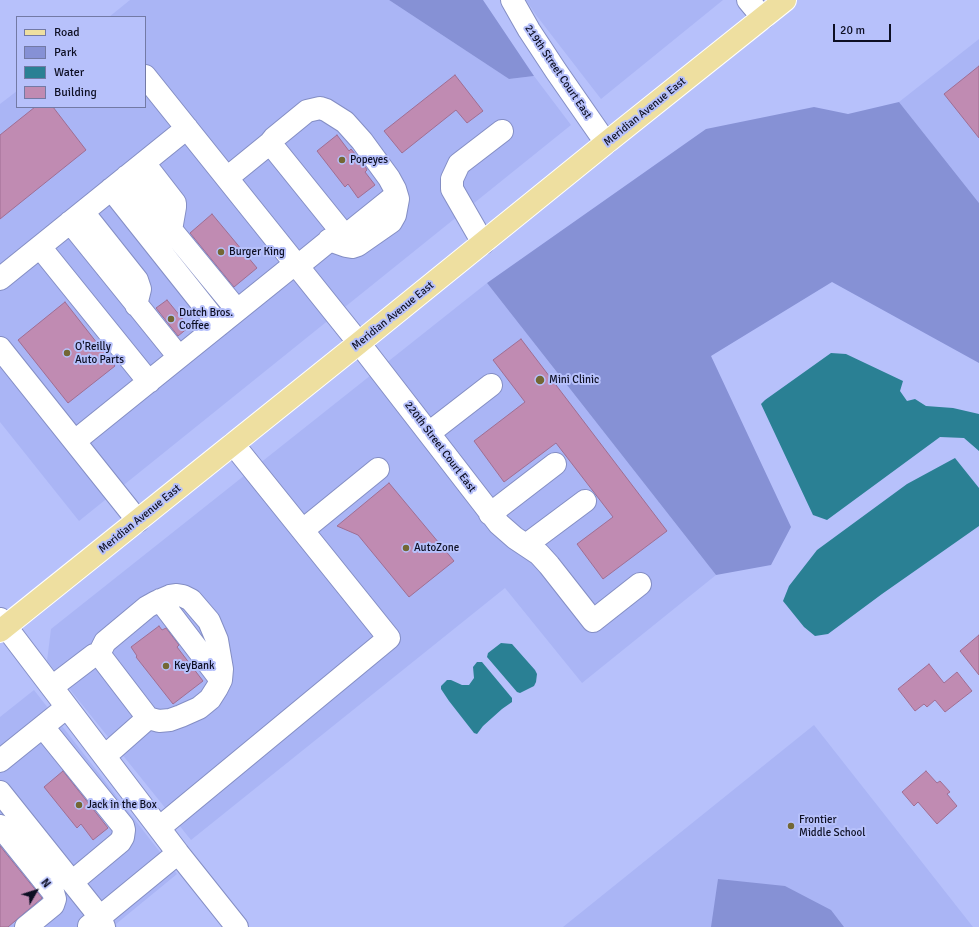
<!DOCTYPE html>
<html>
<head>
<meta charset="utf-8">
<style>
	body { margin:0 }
	#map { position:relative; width:979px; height:927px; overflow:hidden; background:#b7c1fb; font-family:Signika,sans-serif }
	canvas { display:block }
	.legend { position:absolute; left:16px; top:16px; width:130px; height:92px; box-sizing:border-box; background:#b7c1fb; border:1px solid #737aa5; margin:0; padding:5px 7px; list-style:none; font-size:12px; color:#0d0f23 }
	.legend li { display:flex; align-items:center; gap:8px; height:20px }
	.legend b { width:20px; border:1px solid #737aa5 }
	.north { position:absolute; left:16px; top:871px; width:40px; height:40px; -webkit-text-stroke:3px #b7c1fb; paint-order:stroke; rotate:51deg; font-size:11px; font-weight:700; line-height:16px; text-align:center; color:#0d0f23 }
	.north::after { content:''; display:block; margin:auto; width:14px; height:18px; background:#0d0f23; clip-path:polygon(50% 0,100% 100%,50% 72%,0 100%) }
	.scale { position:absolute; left:833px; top:24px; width:58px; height:18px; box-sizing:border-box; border:2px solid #0d0f23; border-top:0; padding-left:5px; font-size:12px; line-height:14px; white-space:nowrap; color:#0d0f23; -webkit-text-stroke:3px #b7c1fb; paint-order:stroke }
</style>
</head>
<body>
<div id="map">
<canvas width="979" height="927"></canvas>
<ul class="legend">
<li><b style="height:5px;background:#eedfa0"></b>Road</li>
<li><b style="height:11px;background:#8691d5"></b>Park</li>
<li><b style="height:11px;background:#2a8094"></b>Water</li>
<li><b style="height:11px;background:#c08bb2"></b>Building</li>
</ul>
<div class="north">N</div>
<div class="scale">20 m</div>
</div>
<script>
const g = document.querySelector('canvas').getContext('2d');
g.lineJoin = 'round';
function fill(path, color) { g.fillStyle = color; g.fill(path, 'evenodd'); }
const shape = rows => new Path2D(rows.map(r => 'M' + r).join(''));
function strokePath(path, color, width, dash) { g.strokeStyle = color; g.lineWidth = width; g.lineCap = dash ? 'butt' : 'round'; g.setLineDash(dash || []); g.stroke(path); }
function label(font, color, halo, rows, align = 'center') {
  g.font = font + ' Signika,sans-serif'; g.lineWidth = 4; g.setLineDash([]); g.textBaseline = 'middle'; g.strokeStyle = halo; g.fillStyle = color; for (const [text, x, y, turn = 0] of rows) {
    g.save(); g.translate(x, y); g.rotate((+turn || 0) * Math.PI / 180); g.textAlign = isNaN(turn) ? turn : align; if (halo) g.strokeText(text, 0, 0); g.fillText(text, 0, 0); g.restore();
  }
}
fill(shape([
	[130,0,389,0,509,79,534,76,571,125,79,521,0,422,0,104,17,91,17,107,145,107,145,17,109,17],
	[526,0,723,0,601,99,536,15],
	[979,39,979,203,899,102],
	[487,283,716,575,582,683,505,588,191,840,47,661,51,629],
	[34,690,177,874,116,924,117,927,0,927,0,717],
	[814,725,973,927,563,927]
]), '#aab5f5');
fill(shape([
	[389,0,483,0,534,76,509,79],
	[899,102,979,203,979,363,832,282,711,356,791,527,771,565,716,575,487,283,706,129,814,107,848,114],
	[718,879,785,886,831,910,844,927,711,927]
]), '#8691d5');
fill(shape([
	[831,353,846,354,903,381,900,391,907,401,915,399,926,406,953,408,979,414,979,451,964,438,940,437,827,520,813,515,761,404,765,400],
	[955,458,979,488,979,526,882,594,828,634,815,636,804,627,783,601,789,586,817,550,907,484],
	[501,643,512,644,535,670,537,674,536,682,534,686,520,693,517,692,487,657,488,653],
	[477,662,482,662,512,698,512,702,502,709,483,726,477,734,474,733,449,701,441,689,441,686,447,680,451,680,462,685,469,685,474,678,473,667]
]), '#2a8094');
const building = shape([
	[979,66,979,138,944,94,979,66],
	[455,75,483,111,467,123,456,110,402,153,384,131,455,75],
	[35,107,53,107,86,150,0,219,0,135,35,107],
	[337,135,349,151,351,149,365,166,367,170,365,172,375,185,358,198,348,184,345,187,317,151,337,135],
	[212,214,257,268,234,287,190,233,212,214],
	[167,300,189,327,178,336,156,308,167,300],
	[65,302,115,366,68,403,18,340,65,302],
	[521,339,667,531,603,579,577,544,613,517,556,443,504,482,474,441,525,402,493,360,521,339],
	[389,483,454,561,409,597,358,535,337,526,389,483],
	[159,626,162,630,166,628,179,645,177,647,203,681,173,704,136,657,137,656,131,647,159,626],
	[979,635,979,675,960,651,979,635],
	[929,664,944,683,957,672,972,691,945,712,935,700,927,707,924,704,915,711,898,689,929,664],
	[63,771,108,828,93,840,81,824,77,828,44,787,63,771],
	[926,771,937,783,940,781,950,792,947,794,957,806,937,824,918,802,914,806,902,792,926,771],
	[0,846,42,898,8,927,0,927,0,846]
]);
fill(building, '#c08bb2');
strokePath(building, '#a06e93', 1);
const minor = shape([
	[512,0,529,30,556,71,606,143],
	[748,0,763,18],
	[145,76,359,343,499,524,515,538,539,554,549,565,593,621,640,584],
	[270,143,274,138,307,111,320,108,326,110,345,122,362,141,389,178,395,189,398,199,395,215,391,222,358,245,352,247,346,246,329,240],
	[144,163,175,203,175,207,171,230],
	[127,176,237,310],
	[227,178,270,143,341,231,298,266],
	[111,189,219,325],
	[83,212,137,280,140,289,136,305],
	[70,222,179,357],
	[341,231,346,233,350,232,396,195],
	[483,243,452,189,452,179,459,164,502,131],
	[40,247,149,382],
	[0,279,187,128],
	[0,348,138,521],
	[429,433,491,385],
	[75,441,296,263],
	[490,514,555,464],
	[303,530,378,469],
	[526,545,585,501],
	[160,600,221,680],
	[0,619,178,853,237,927],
	[99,654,105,642,147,607,156,602,170,596,177,595,183,596,191,600,209,621,217,640,222,669,221,680,217,688,210,699,199,708,181,716,170,720,159,721,148,718],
	[99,654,148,718,105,756],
	[52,687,94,655,99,654],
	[43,727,123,826,124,830,123,837,120,842,72,882],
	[0,761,67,707],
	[0,792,100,917,104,927],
	[0,826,53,892,55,899,53,905,26,927],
	[159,828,389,638,233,444],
	[89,926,178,853]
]);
const major = shape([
	[0,631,359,343,606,143,785,0]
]);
strokePath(minor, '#848ec4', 24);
strokePath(major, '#fff', 24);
strokePath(minor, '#fff', 22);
strokePath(major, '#eedfa0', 22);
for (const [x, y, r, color] of [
	[342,160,4,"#736734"],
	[221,252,4,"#736734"],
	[171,319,4,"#736734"],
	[67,353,4,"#736734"],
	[540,380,5,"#736734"],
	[406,548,4,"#736734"],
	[166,666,4,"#736734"],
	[79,805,4,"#736734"],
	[791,826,4,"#736734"]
]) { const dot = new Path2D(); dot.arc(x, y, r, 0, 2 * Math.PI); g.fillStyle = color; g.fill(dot); strokePath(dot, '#b7c1fb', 1.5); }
label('11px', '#0d0f23', '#b7c1fb', [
	["219th Street Court East",558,72,56],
	["Meridian Avenue East",645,112,-39],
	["Meridian Avenue East",393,316,-39],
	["220th Street Court East",440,447,53],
	["Meridian Avenue East",140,519,-39]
]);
label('11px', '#0d0f23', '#b7c1fb', [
	["Popeyes",350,160],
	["Burger King",229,252],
	["Dutch Bros.",179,313],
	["Coffee",179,326],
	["O'Reilly",75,347],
	["Auto Parts",75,360],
	["Mini Clinic",549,380],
	["AutoZone",414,548],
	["KeyBank",174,666],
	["Jack in the Box",87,805],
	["Frontier",799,820],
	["Middle School",799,833]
], 'left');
</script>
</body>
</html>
